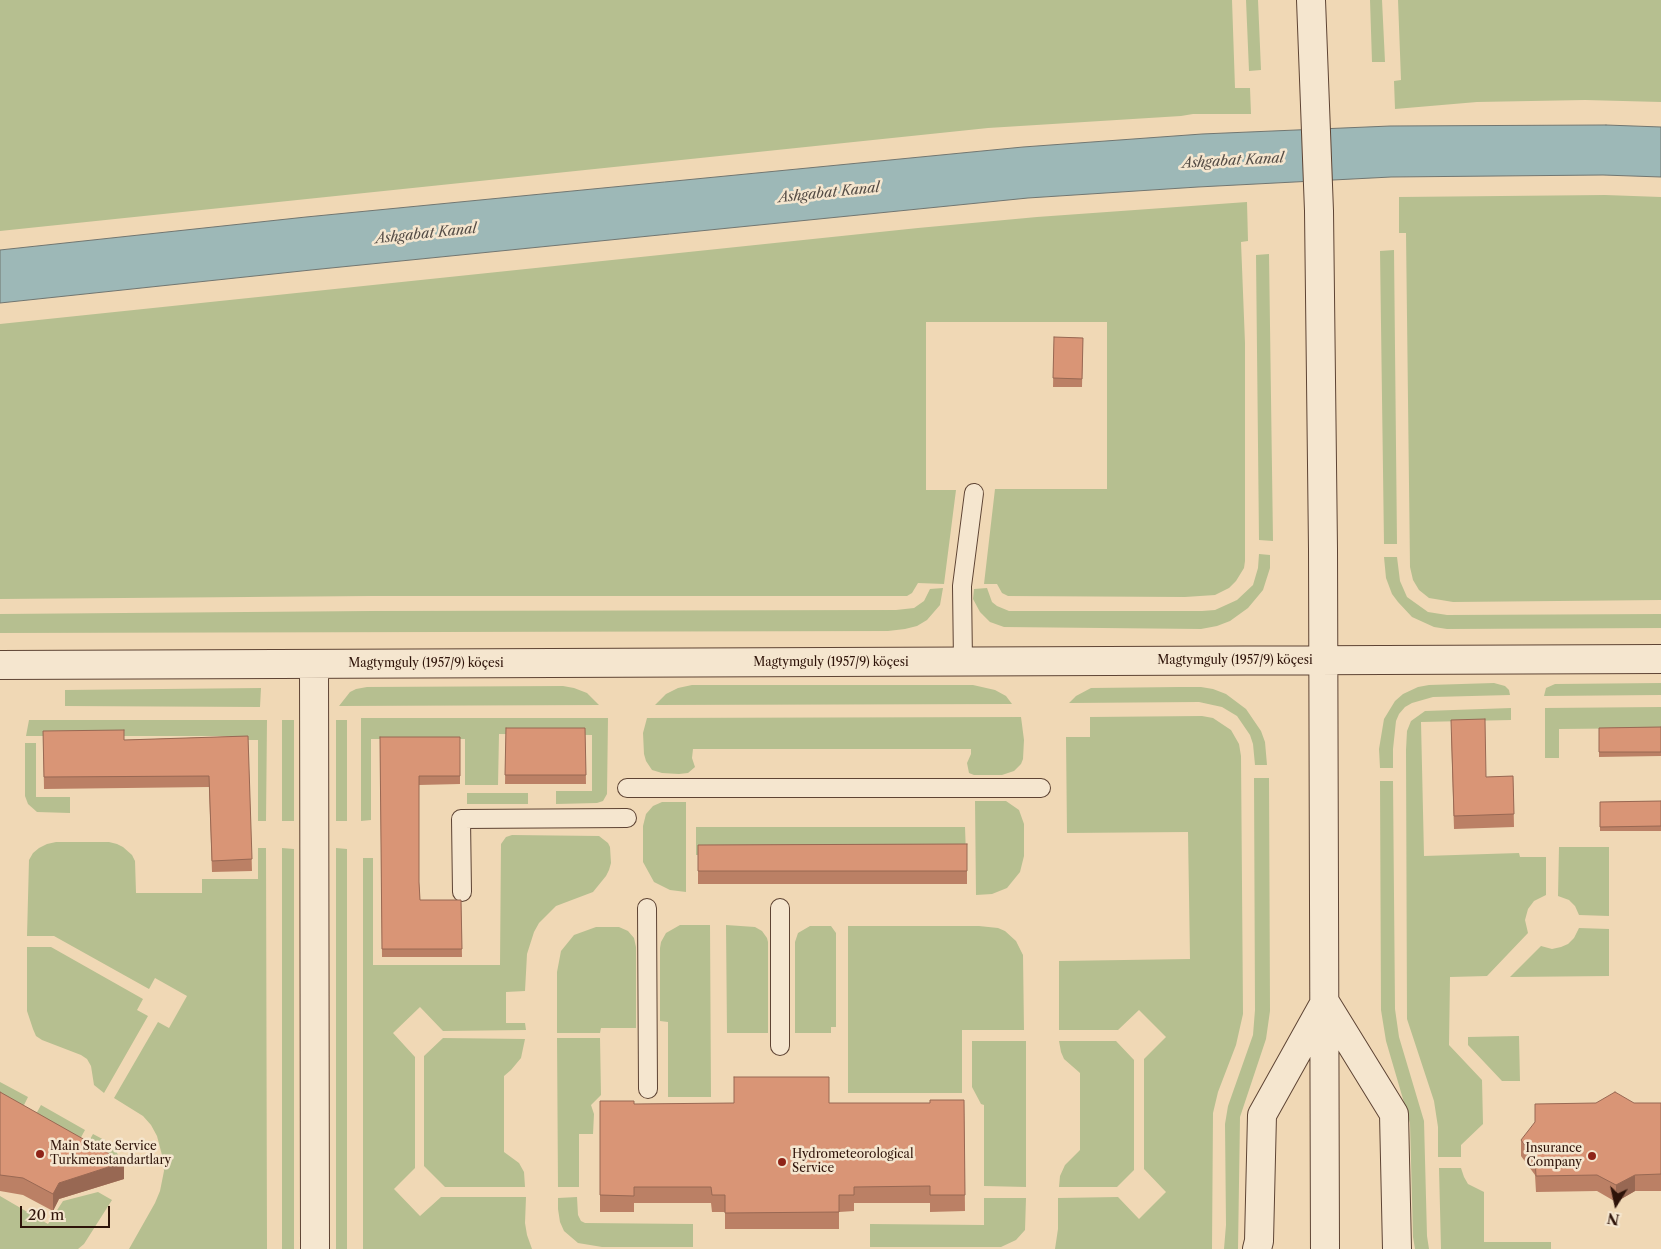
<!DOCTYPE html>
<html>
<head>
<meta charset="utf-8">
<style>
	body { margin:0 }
	#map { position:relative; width:1661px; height:1249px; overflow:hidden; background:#f0d8b5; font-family:"Libre Caslon Text",serif }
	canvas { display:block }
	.north { position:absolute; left:1591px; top:1179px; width:50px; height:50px; -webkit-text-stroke:4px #f5e6cf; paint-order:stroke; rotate:190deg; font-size:14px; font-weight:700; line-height:20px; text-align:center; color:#2e1309 }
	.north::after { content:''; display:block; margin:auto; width:18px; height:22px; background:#2e1309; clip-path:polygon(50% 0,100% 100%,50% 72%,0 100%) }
	.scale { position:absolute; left:20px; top:1206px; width:90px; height:22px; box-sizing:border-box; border:2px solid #2e1309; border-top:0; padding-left:6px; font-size:15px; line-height:18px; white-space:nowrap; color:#2e1309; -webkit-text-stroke:4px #f5e6cf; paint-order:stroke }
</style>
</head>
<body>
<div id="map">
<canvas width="1661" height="1249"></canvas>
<div class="north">N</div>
<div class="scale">20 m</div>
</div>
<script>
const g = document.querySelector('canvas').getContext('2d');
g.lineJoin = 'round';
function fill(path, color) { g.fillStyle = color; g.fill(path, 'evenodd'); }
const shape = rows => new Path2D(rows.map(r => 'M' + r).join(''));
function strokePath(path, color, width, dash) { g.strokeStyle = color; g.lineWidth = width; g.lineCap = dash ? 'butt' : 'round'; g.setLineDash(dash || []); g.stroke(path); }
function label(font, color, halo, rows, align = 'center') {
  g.font = font + ' "Libre Caslon Text",serif'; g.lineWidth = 5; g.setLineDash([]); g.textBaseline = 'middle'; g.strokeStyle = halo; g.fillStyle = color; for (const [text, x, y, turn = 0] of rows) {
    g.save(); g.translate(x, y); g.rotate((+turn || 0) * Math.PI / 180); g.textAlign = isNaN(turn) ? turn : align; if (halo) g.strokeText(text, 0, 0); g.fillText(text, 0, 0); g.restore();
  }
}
fill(shape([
	[0,0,1232,0,1235,88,1250,88,1251,114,1193,114,1181,116,988,128,0,231],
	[1246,0,1258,0,1261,70,1249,71],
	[1370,0,1382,0,1385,62,1372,62],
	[1398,0,1661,0,1661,102,1585,100,1477,102,1395,109,1394,81,1401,80],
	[1605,195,1661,197,1661,600,1453,602,1429,598,1419,590,1413,580,1410,567,1406,233,1399,233,1399,197],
	[1247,202,1248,241,1241,242,1245,343,1245,561,1244,568,1236,581,1229,588,1215,595,1185,597,1008,596,1002,593,997,584,984,584,995,489,1107,489,1107,322,926,322,926,490,956,490,944,584,918,583,912,593,907,596,371,596,0,599,0,324,918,228,1037,217],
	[1394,250,1397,544,1384,544,1380,251],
	[1269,254,1273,541,1259,540,1256,255],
	[1259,554,1270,555,1270,568,1263,590,1248,608,1230,621,1217,626,1201,629,1004,627,990,622,980,612,973,599,974,589,987,588,992,602,997,606,1009,611,1202,611,1215,610,1237,600,1253,585,1258,568],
	[1384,557,1397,557,1400,581,1407,597,1428,612,1447,615,1661,614,1661,628,1447,629,1434,627,1412,617,1398,602,1392,594,1386,578],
	[943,588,940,605,927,620,917,626,905,629,888,631,0,633,0,614,371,611,896,610,914,608,924,601,930,589],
	[1494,683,1505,686,1509,690,1510,695,1433,697,1412,703,1405,707,1399,714,1396,721,1393,749,1393,768,1380,768,1379,749,1384,719,1395,701,1403,694,1418,687,1429,685],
	[1661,683,1661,695,1544,696,1546,688,1555,684],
	[692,685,973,685,995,690,1006,696,1012,704,655,705,666,694,678,688],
	[563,686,574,688,587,693,599,705,339,706,350,692,356,689,367,687],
	[1179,687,1201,687,1213,689,1226,694,1246,709,1261,731,1265,742,1267,765,1255,765,1253,744,1250,735,1237,716,1222,707,1199,702,1069,703,1076,696,1091,688],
	[261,688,260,707,65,706,65,690],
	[1661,707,1661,728,1559,729,1559,758,1545,758,1545,708],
	[1511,708,1511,720,1421,722,1424,856,1519,853,1520,857,1546,857,1546,895,1534,901,1528,909,1525,920,1528,933,1487,976,1450,977,1449,1045,1482,1080,1483,1124,1461,1145,1461,1157,1438,1157,1438,1127,1434,1101,1407,1019,1406,750,1407,731,1411,721,1425,711],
	[1202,716,1213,718,1231,730,1239,744,1241,756,1243,1014,1236,1045,1218,1092,1213,1113,1212,1249,1055,1249,1058,1229,1058,1198,1118,1197,1139,1219,1166,1192,1144,1169,1144,1059,1166,1037,1139,1010,1118,1030,1059,1030,1059,961,1190,959,1188,832,1067,833,1066,737,1090,737,1090,717],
	[1021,717,1024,740,1023,759,1021,764,1014,771,1002,775,974,775,969,773,967,763,971,754,971,749,693,749,692,758,695,767,688,773,679,774,662,773,652,770,646,761,644,754,643,733,647,718],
	[361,718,608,718,607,794,603,801,597,803,556,804,556,791,592,791,592,735,499,734,498,785,465,785,465,739,371,739,371,820,361,821],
	[29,720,267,720,266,821,258,821,258,740,230,740,230,736,26,736],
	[282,720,294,720,294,821,282,821],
	[336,720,347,720,347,821,336,821],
	[25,743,36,743,36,797,70,797,70,813,37,812,28,804,25,796],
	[1254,778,1269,778,1270,1011,1266,1039,1240,1117,1238,1249,1224,1249,1226,1225,1225,1124,1228,1106,1253,1035,1255,1010],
	[1380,781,1393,781,1395,1009,1399,1037,1424,1121,1427,1236,1429,1249,1415,1249,1413,1237,1410,1123,1386,1041,1381,1010],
	[467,793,528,793,528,804,467,804],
	[975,801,1006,801,1019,810,1024,824,1024,856,1020,872,1007,888,992,894,976,895],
	[662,802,686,802,686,892,670,890,654,882,643,862,643,826,646,814,653,806],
	[696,827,965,827,966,855,696,855],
	[512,835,599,836,608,843,610,847,611,863,609,870,606,876,593,892,556,906,539,923,534,932,527,954,525,991,506,992,506,1023,525,1023,526,1030,443,1031,420,1007,393,1033,415,1057,415,1168,394,1189,420,1216,441,1197,526,1197,525,1223,527,1235,532,1249,363,1249,363,858,373,858,373,965,500,965,501,844,506,837],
	[56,842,109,842,117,844,123,847,132,855,135,861,136,893,202,893,202,879,258,879,258,848,266,848,267,1249,129,1249,155,1203,160,1191,164,1171,163,1159,157,1136,151,1125,143,1116,114,1098,158,1022,169,1028,187,996,155,978,149,989,54,936,27,936,29,860,33,853,39,848,47,844],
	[1559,847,1609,847,1609,916,1579,915,1575,906,1569,900,1558,896],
	[282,848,294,849,294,1249,282,1249],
	[336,848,347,849,347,1249,336,1249],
	[680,925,710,925,711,1097,668,1097,668,1022,660,1021,660,948,661,942,666,933],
	[726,925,755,927,762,931,767,938,768,942,768,1033,727,1033],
	[810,926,831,926,836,933,836,1027,831,1027,831,1033,795,1033,795,942,798,933],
	[848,926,979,926,998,928,1005,931,1016,941,1023,955,1024,1030,962,1030,962,1093,848,1093],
	[596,927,619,927,628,931,634,938,636,947,636,1028,601,1028,600,1033,557,1033,557,972,561,951,574,935],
	[1579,928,1609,929,1609,976,1510,977,1541,946,1552,949,1561,947,1568,944,1574,938],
	[27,947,51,947,143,999,137,1010,148,1016,104,1093,94,1085,91,1066,87,1059,81,1055,42,1040,36,1036,33,1029,27,1011],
	[1519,1036,1520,1081,1502,1081,1468,1045,1468,1037],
	[443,1038,525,1039,521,1058,511,1070,504,1076,504,1152,519,1163,524,1172,525,1187,445,1187,424,1166,424,1056],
	[557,1038,600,1038,601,1095,591,1105,594,1114,593,1134,579,1134,579,1187,558,1187],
	[972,1041,1026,1041,1026,1187,984,1186,984,1105,981,1104,972,1087],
	[1059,1041,1116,1041,1134,1060,1134,1170,1117,1187,1059,1187,1060,1176,1065,1165,1080,1150,1080,1073,1064,1059,1061,1052],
	[0,1082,28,1097,23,1107,0,1094],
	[41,1105,85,1130,79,1141,35,1116],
	[93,1134,110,1143,116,1150,121,1164,113,1159,109,1153,89,1141],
	[1439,1168,1461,1168,1464,1177,1468,1184,1484,1192,1484,1242,1551,1242,1551,1249,1441,1249],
	[98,1192,112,1200,84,1244,78,1249,0,1249,0,1196,48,1224,63,1201],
	[577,1197,578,1215,581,1221,585,1223,693,1224,693,1247,602,1247,578,1243,564,1231,560,1222,558,1209,558,1198],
	[984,1198,1026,1198,1025,1230,1016,1240,1001,1247,870,1247,870,1224,984,1225]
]), '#b6bf90');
const water = shape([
	[1606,125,1661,127,1661,177,1603,175,1391,177,1198,187,1028,198,311,270,0,303,0,250,306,217,1023,147,1202,134,1390,126,1606,125]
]);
fill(water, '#9db8b7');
strokePath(water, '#717671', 1);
const service = shape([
	[963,662,962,586,974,493],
	[627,788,1041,788],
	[462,892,461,819,627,818],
	[647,908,648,1089],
	[780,908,780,1046]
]);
const minor = shape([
	[1311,0,1319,211,1323,549,1325,1249],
	[314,664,315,1249],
	[0,665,1661,659],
	[1257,1249,1259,1241,1262,1115,1325,1002,1394,1114,1397,1249]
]);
strokePath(service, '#5e4434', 20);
strokePath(minor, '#5e4434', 30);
strokePath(service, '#f5e6cf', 18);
strokePath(minor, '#f5e6cf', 28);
fill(shape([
	[1054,337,1083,338,1082,387,1053,387],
	[1661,727,1661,756,1599,757,1599,728],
	[506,728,585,728,586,784,505,784],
	[43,731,124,740,248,736,252,871,212,872,209,787,44,789],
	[1451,732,1486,777,1513,776,1514,827,1454,829],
	[380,737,460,737,460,784,419,785,419,882,420,900,461,900,462,957,382,957],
	[1661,801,1661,831,1600,831,1600,802],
	[967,844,967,884,698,884,698,845],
	[0,1092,124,1179,59,1199,53,1211,23,1195,0,1191],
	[964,1100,965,1211,930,1212,930,1203,854,1203,854,1211,839,1212,839,1229,725,1229,725,1212,712,1212,711,1203,634,1203,634,1212,600,1212,600,1101,634,1104,930,1103],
	[1634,1103,1661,1103,1661,1191,1635,1191,1616,1202,1597,1191,1536,1192,1535,1175,1521,1156,1521,1140]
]), '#bb8065');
fill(shape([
	[124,1162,124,1179,59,1199,53,1211,53,1194,59,1183],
	[1635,1175,1635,1191,1616,1202,1616,1185]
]), '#986853');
const building = shape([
	[1054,337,1083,338,1082,379,1053,378,1054,337],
	[1485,719,1486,777,1513,776,1514,814,1454,816,1451,720,1485,719],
	[1661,727,1661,752,1599,752,1599,728,1661,727],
	[506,728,585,728,586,775,505,775,506,728],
	[124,730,124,740,248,736,252,859,212,861,209,776,44,777,43,731,124,730],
	[380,737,460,737,460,776,419,776,419,882,420,900,461,900,462,949,382,949,380,737],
	[1661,801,1661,826,1600,827,1600,802,1661,801],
	[967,844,967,871,698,871,698,845,967,844],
	[734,1077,829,1077,829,1103,930,1103,930,1100,964,1100,965,1195,930,1195,930,1186,854,1187,854,1195,839,1195,839,1212,725,1213,725,1195,712,1195,711,1187,634,1187,634,1196,600,1195,600,1101,634,1101,634,1104,734,1103,734,1077],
	[0,1092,124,1162,59,1183,53,1194,23,1178,0,1175,0,1092],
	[1615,1092,1634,1103,1661,1103,1661,1174,1635,1175,1616,1185,1597,1175,1536,1176,1535,1159,1521,1140,1535,1122,1535,1104,1596,1103,1615,1092]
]);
fill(building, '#d99576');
strokePath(building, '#986853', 1);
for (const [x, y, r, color] of [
	[40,1154,5,"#8f2418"],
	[1592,1156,5,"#8f2418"],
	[782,1162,5,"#8f2418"]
]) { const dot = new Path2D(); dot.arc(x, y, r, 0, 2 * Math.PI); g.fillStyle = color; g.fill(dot); strokePath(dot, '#f5e6cf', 2); }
label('12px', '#2e1309', '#f5e6cf', [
	["Magtymguly (1957/9) köçesi",1235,661],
	["Magtymguly (1957/9) köçesi",831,663],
	["Magtymguly (1957/9) köçesi",426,664]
]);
label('12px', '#2e1309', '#f5e6cf', [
	["Main State Service",50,1147],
	["Turkmenstandartlary",50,1161],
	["Insurance",1582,1149,"right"],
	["Company",1582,1163,"right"],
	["Hydrometeorological",792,1155],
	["Service",792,1169]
], 'left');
label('italic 14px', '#554d46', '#f5e6cf', [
	["Ashgabat Kanal",1233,161,-3],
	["Ashgabat Kanal",829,193,-6],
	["Ashgabat Kanal",426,234,-6]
]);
</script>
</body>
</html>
